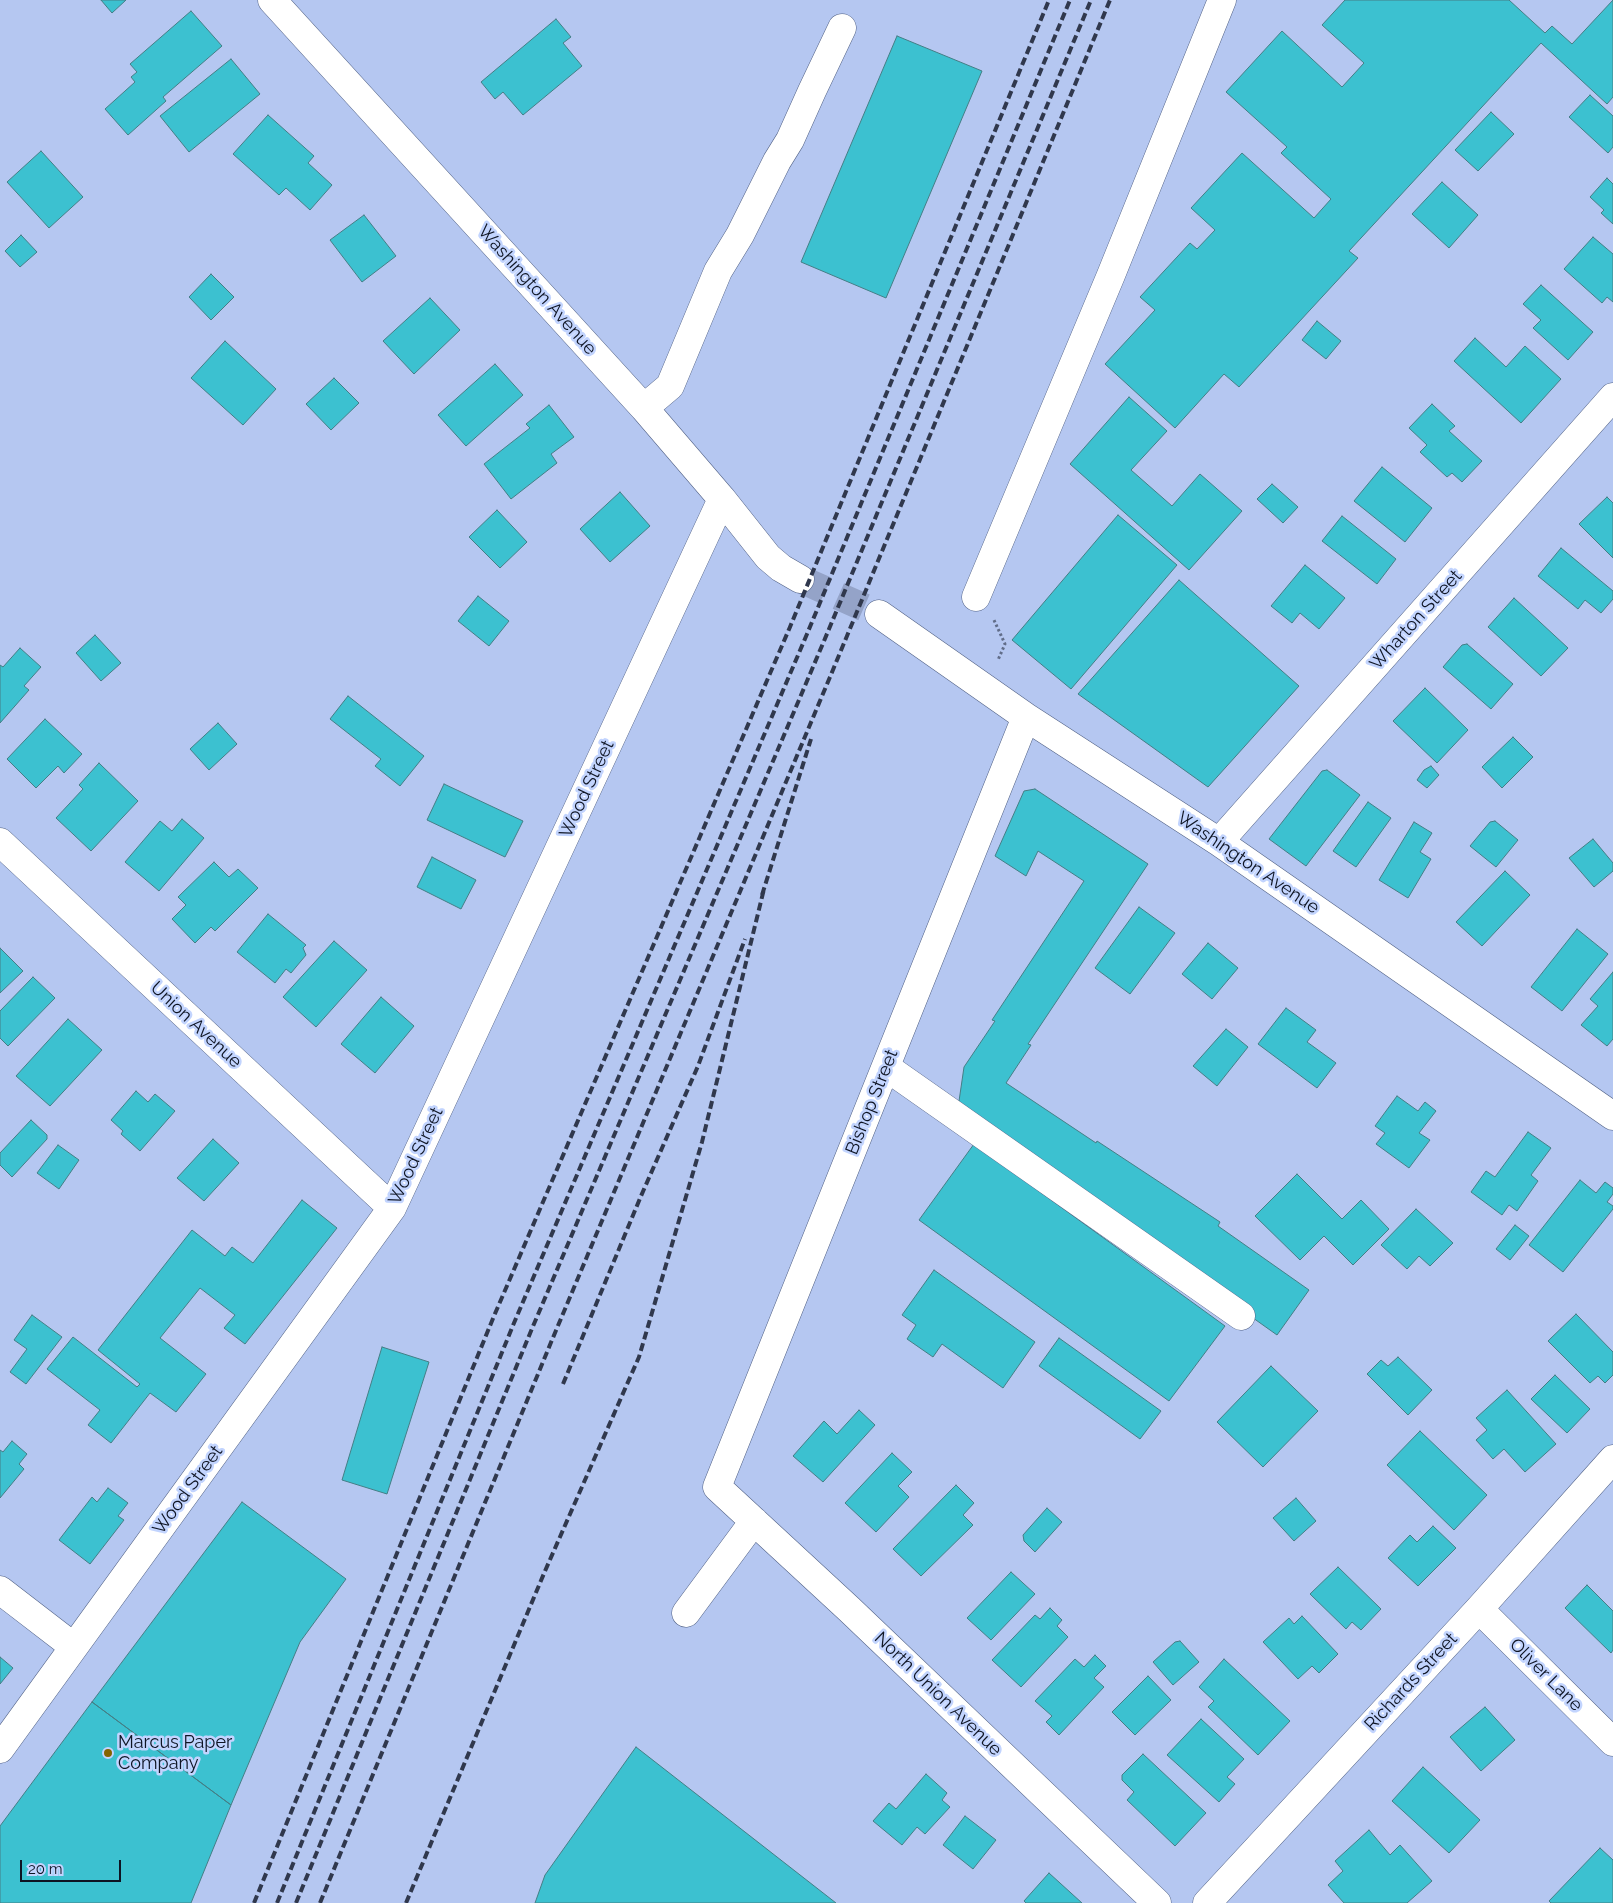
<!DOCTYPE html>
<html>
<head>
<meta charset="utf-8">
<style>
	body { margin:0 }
	#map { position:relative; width:1613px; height:1903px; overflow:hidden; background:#b5c7f1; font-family:Raleway,sans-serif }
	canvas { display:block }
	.scale { position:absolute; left:20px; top:1860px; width:101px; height:22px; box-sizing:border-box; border:2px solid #0e1423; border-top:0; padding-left:6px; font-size:15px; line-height:18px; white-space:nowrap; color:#0e1423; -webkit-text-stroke:4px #c2d4fe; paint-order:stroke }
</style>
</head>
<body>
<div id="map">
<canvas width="1613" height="1903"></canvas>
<div class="scale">20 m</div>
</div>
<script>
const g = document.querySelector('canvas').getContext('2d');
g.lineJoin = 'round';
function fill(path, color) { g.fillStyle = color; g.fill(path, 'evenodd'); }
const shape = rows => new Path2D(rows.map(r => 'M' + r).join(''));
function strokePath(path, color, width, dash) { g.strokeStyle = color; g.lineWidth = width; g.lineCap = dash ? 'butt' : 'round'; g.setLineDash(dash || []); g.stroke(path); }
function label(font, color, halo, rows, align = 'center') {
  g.font = font + ' Raleway,sans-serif'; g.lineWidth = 5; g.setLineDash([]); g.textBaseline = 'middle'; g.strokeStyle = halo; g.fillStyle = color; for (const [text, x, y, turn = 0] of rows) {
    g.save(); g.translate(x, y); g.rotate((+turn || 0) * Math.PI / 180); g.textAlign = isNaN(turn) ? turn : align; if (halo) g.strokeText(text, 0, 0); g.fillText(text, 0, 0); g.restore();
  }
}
const building = shape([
	[101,0,126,0,112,13,101,0],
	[1345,0,1509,0,1545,33,1552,26,1572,44,1613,0,1613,97,1607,104,1541,43,1349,251,1358,258,1239,387,1224,374,1175,428,1105,364,1155,310,1140,297,1190,243,1197,249,1215,230,1191,208,1242,153,1314,218,1331,199,1281,153,1287,147,1226,92,1282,31,1342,87,1364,63,1322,25,1345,0],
	[191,11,222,46,163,97,166,101,128,135,105,109,135,82,131,77,137,72,130,64,191,11],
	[556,19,571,37,563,43,582,66,523,115,503,92,495,99,481,82,556,19],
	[897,36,982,71,886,298,801,262,897,36],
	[231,59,260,94,189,152,160,116,231,59],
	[1590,95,1613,116,1613,147,1608,153,1569,117,1590,95],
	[1491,112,1514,134,1478,171,1455,150,1491,112],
	[268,115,314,156,308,163,332,185,310,210,286,188,279,195,233,154,268,115],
	[41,151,83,197,49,228,7,182,41,151],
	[1607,178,1613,184,1613,224,1601,213,1604,210,1590,197,1607,178],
	[1442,182,1478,215,1449,248,1412,214,1442,182],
	[364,215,396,256,362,282,330,240,364,215],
	[21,235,37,252,20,267,5,251,21,235],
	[1593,237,1613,254,1613,302,1607,297,1602,303,1564,269,1593,237],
	[211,274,234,297,211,320,189,297,211,274],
	[1541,285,1593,332,1568,360,1533,328,1541,320,1523,304,1541,285],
	[430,298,460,330,414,374,383,341,430,298],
	[1317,321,1341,341,1326,359,1302,340,1317,321],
	[1475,338,1506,367,1525,346,1561,379,1521,423,1454,361,1475,338],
	[225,341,276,389,243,425,191,378,225,341],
	[495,364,523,395,466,446,438,415,495,364],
	[334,378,359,403,331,430,306,404,334,378],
	[1129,397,1167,431,1131,470,1172,506,1200,474,1242,511,1189,570,1070,464,1129,397],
	[1432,404,1455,426,1449,431,1482,461,1462,482,1452,473,1447,477,1420,452,1427,445,1409,428,1432,404],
	[549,405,574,437,551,454,557,463,511,499,484,464,530,428,526,424,549,405],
	[1382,467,1432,508,1405,542,1354,501,1382,467],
	[1272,484,1298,507,1283,523,1257,499,1272,484],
	[620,492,650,526,610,562,580,529,620,492],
	[1607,497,1613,503,1613,558,1579,524,1607,497],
	[497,510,527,542,500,568,469,537,497,510],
	[1118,515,1177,565,1071,689,1012,640,1118,515],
	[1342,516,1396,559,1377,584,1322,541,1342,516],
	[1561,548,1613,591,1613,599,1601,613,1585,600,1578,609,1538,576,1561,548],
	[1305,565,1345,598,1319,629,1300,613,1292,623,1271,606,1305,565],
	[1179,580,1299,686,1208,787,1078,694,1179,580],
	[478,596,509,621,489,646,458,621,478,596],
	[1514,598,1568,648,1541,676,1488,627,1514,598],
	[95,635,121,663,101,681,76,653,95,635],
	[1467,644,1513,684,1491,709,1443,667,1462,645,1467,644],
	[20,648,41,667,24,686,29,690,0,723,0,665,3,667,20,648],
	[1425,688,1468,730,1437,763,1393,721,1425,688],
	[348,696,424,756,400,786,375,766,381,759,330,719,348,696],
	[45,719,82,754,64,773,58,766,36,788,7,759,45,719],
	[218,723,237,744,209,770,190,749,218,723],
	[1513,737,1533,757,1502,788,1482,767,1513,737],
	[99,763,138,801,91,851,56,818,83,789,79,785,99,763],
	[1431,766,1439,775,1427,788,1417,780,1424,770,1431,766],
	[1327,770,1360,795,1306,866,1269,839,1322,771,1327,770],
	[444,784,523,821,505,857,427,820,444,784],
	[1035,789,1148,864,1028,1044,1031,1045,1006,1083,1096,1143,1097,1141,1220,1222,1218,1226,1309,1290,1277,1335,958,1108,964,1067,995,1021,992,1020,1084,881,1038,851,1026,876,995,856,1024,791,1035,789],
	[1368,802,1391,818,1356,867,1333,851,1368,802],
	[182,819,204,838,159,891,125,862,160,821,172,831,182,819],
	[1495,821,1518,840,1496,867,1470,846,1490,822,1495,821],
	[1414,822,1432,833,1420,852,1431,859,1408,898,1379,880,1414,822],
	[1593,839,1613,863,1613,871,1594,887,1569,858,1593,839],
	[432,857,476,880,461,909,417,887,432,857],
	[214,862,229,877,238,869,258,888,215,931,211,927,195,943,172,919,186,905,178,897,214,862],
	[1505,871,1530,895,1482,946,1456,922,1505,871],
	[1139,907,1175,933,1130,994,1095,968,1139,907],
	[268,914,306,945,303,948,306,955,291,973,286,969,275,983,237,952,268,914],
	[1577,929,1608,954,1562,1011,1531,987,1577,929],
	[334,941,367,970,316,1027,283,997,334,941],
	[1208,943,1238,968,1212,999,1182,974,1208,943],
	[0,948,23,971,0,993,0,948],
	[1613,972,1613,1039,1607,1046,1581,1025,1598,1006,1590,999,1613,972],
	[33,977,55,998,8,1046,0,1038,0,1011,33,977],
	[381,997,414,1026,375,1073,341,1044,381,997],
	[1286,1008,1316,1030,1307,1042,1336,1063,1317,1088,1258,1044,1286,1008],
	[68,1019,102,1050,50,1106,16,1076,68,1019],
	[1226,1029,1248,1047,1217,1086,1193,1066,1226,1029],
	[136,1091,148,1102,155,1094,175,1111,140,1151,121,1134,123,1131,111,1120,136,1091],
	[1397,1096,1418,1111,1425,1102,1436,1111,1419,1133,1430,1140,1409,1168,1376,1144,1385,1133,1375,1126,1397,1096],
	[31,1120,47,1135,47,1139,12,1177,0,1165,0,1153,31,1120],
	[1528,1132,1551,1148,1531,1175,1538,1181,1517,1211,1509,1205,1502,1215,1471,1192,1486,1171,1495,1177,1528,1132],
	[213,1139,239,1163,204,1201,177,1178,213,1139],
	[974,1144,1225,1326,1169,1401,919,1220,974,1144],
	[58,1145,79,1160,59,1189,37,1173,58,1145],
	[1297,1174,1342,1219,1361,1200,1389,1229,1353,1265,1324,1236,1300,1260,1255,1216,1297,1174],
	[1580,1180,1596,1193,1605,1182,1613,1188,1613,1194,1607,1202,1613,1206,1613,1209,1563,1272,1529,1245,1580,1180],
	[302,1200,337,1228,245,1344,224,1328,235,1315,200,1288,160,1338,206,1374,176,1412,150,1393,111,1443,88,1425,100,1410,47,1369,73,1337,137,1387,140,1384,98,1350,192,1230,225,1256,232,1247,253,1263,302,1200],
	[1416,1209,1453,1243,1430,1266,1419,1256,1407,1269,1381,1245,1416,1209],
	[1515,1225,1529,1236,1510,1260,1496,1249,1515,1225],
	[934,1270,1035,1342,1003,1388,942,1344,933,1357,907,1339,916,1325,902,1315,934,1270],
	[1576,1314,1613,1352,1613,1375,1605,1383,1598,1376,1590,1383,1548,1341,1576,1314],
	[32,1315,62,1337,26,1384,10,1372,27,1349,14,1340,32,1315],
	[1059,1338,1161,1411,1140,1439,1039,1366,1059,1338],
	[382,1347,429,1362,387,1494,342,1480,382,1347],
	[1398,1357,1432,1390,1408,1415,1367,1374,1381,1360,1388,1366,1398,1357],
	[1271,1366,1318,1411,1263,1467,1217,1422,1271,1366],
	[1555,1375,1590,1409,1567,1433,1531,1399,1555,1375],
	[1507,1390,1556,1444,1525,1472,1504,1449,1493,1459,1476,1440,1487,1430,1476,1418,1507,1390],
	[859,1410,875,1425,823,1482,793,1456,824,1421,837,1434,859,1410],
	[1420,1431,1487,1495,1454,1530,1387,1465,1420,1431],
	[12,1441,27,1454,19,1464,24,1469,0,1498,0,1450,3,1452,12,1441],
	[892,1453,912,1472,898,1486,909,1497,876,1532,845,1503,892,1453],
	[956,1485,974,1503,963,1515,973,1525,921,1576,893,1549,956,1485],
	[108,1488,128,1503,118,1516,124,1520,90,1564,59,1540,92,1497,97,1502,108,1488],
	[1296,1498,1316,1521,1294,1541,1273,1518,1296,1498],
	[242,1502,346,1579,300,1642,231,1805,92,1702,242,1502],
	[1047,1508,1062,1522,1035,1552,1024,1541,1023,1535,1047,1508],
	[1433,1526,1456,1548,1418,1586,1388,1558,1410,1535,1417,1542,1433,1526],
	[1338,1567,1381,1609,1361,1630,1352,1622,1346,1629,1310,1594,1338,1567],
	[1011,1572,1035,1594,991,1640,967,1618,1011,1572],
	[1587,1585,1613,1611,1613,1650,1611,1653,1565,1608,1587,1585],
	[1050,1608,1062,1620,1057,1626,1068,1637,1021,1687,992,1660,1035,1615,1040,1619,1050,1608],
	[1302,1616,1338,1654,1319,1673,1312,1666,1298,1679,1263,1642,1289,1618,1294,1624,1302,1616],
	[1180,1641,1199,1662,1173,1685,1153,1662,1175,1642,1180,1641],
	[1095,1655,1106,1666,1094,1678,1104,1687,1059,1735,1046,1722,1052,1716,1035,1701,1075,1659,1084,1667,1095,1655],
	[0,1657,13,1668,0,1684,0,1657],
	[1224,1659,1290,1721,1258,1755,1208,1707,1214,1701,1199,1687,1224,1659],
	[1148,1676,1171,1700,1135,1735,1112,1712,1148,1676],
	[92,1702,231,1805,191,1903,0,1903,0,1826,92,1702],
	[1485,1707,1515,1740,1481,1771,1450,1737,1485,1707],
	[1201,1719,1244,1759,1227,1777,1235,1784,1219,1802,1167,1755,1201,1719],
	[636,1747,836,1903,535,1903,545,1875,636,1747],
	[1143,1754,1206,1813,1175,1846,1127,1800,1134,1792,1122,1780,1122,1775,1143,1754],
	[1423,1767,1480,1820,1449,1853,1392,1801,1423,1767],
	[926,1774,947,1793,942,1800,950,1807,925,1834,917,1827,902,1845,873,1821,889,1803,896,1809,926,1774],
	[965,1816,996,1840,973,1869,943,1845,965,1816],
	[1369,1830,1390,1855,1400,1845,1432,1881,1407,1903,1344,1903,1328,1885,1343,1871,1335,1861,1369,1830],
	[1600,1848,1613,1860,1613,1903,1551,1903,1549,1901,1600,1848],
	[1049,1873,1082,1903,1026,1903,1024,1901,1049,1873]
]);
fill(building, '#3cc1d0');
strokePath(building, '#447e85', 1);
strokePath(shape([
	[800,579,879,614]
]), '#94a3c8', 28, [28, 14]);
const minor = shape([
	[272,0,644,408,722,499,768,557,781,568,800,579],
	[644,408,670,386,718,271,740,235,777,161,790,140,812,91,842,28],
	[976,597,1111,275,1222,0],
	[879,614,1026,717,1219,842,1613,1116],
	[1026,717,717,1487,849,1609,1157,1903],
	[0,842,392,1208],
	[1219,842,1613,397],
	[886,1067,1241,1316],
	[0,1590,74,1647],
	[1479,1609,1613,1742],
	[686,1613,754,1521],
	[0,1749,392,1208,722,499],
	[1207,1903,1479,1609,1613,1459]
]);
strokePath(minor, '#526286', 29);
strokePath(shape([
	[994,620,1005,644,998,660]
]), '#616d89', 3, [2.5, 2.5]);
strokePath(minor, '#fff', 28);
strokePath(shape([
	[762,895,811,739],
	[563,1384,641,1196,698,1066,745,939],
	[254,1903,494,1316,790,627,1049,0],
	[277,1903,514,1323,807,634,1070,0],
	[296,1903,531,1331,824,641,1091,0],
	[320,1903,552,1340,830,677,1110,0],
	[406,1903,545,1571,639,1357,702,1142,764,889]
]), '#30384d', 4, [8, 4]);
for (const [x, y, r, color] of [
	[108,1753,5,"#856400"]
]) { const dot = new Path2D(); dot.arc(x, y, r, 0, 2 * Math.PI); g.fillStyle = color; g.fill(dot); strokePath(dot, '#c2d4fe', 2); }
label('18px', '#0e1423', '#c2d4fe', [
	["Washington Avenue",537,290,48],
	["Wharton Street",1416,620,-48],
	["Wood Street",587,789,-65],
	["Washington Avenue",1248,863,34],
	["Union Avenue",196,1025,43],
	["Bishop Street",872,1102,-68],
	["Wood Street",416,1156,-65],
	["Wood Street",188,1490,-54],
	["Oliver Lane",1546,1675,45],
	["Richards Street",1411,1682,-47],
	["North Union Avenue",938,1694,44]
]);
label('18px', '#0e1423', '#c2d4fe', [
	["Marcus Paper",118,1743],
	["Company",118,1764]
], 'left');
</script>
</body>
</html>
